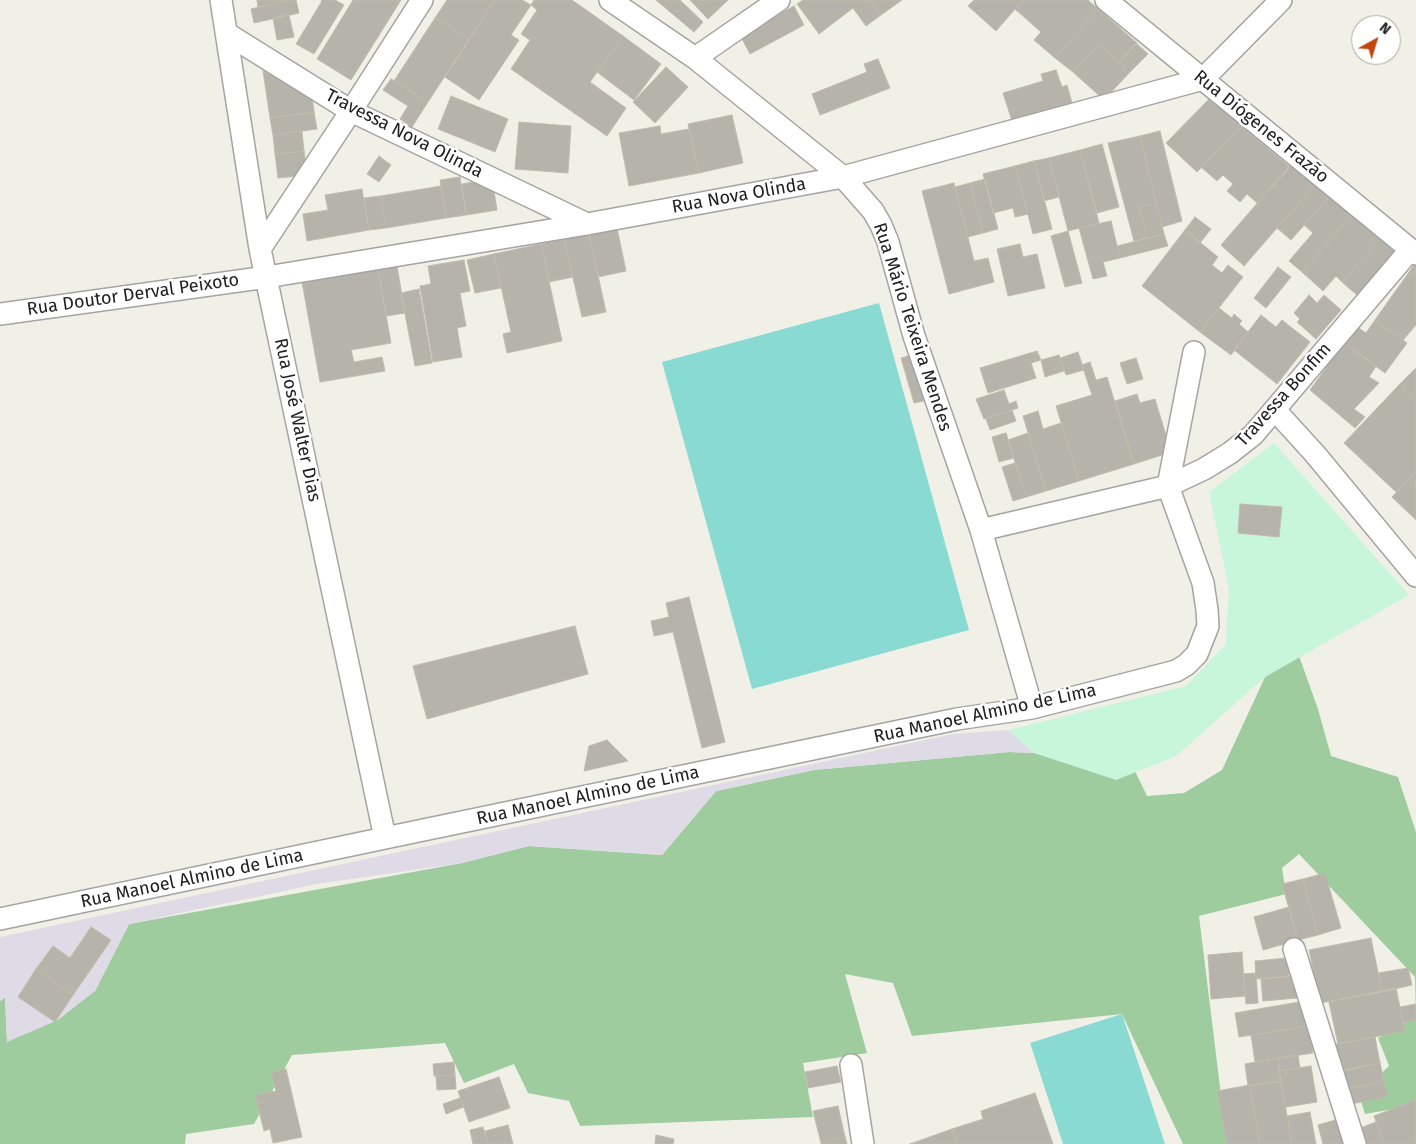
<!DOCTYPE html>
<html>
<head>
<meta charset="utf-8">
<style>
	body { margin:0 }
	#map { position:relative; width:1416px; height:1144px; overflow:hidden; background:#f0f0e7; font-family:"Fira Sans",sans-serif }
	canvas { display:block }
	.north { position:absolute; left:1351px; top:15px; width:50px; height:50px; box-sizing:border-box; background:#fff; border:1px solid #a6a6a6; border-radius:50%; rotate:39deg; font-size:14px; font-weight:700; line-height:20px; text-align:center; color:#202020 }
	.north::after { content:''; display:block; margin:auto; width:18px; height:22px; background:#c3460d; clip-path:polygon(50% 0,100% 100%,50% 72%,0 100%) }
</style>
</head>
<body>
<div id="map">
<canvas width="1416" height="1144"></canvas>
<div class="north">N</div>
</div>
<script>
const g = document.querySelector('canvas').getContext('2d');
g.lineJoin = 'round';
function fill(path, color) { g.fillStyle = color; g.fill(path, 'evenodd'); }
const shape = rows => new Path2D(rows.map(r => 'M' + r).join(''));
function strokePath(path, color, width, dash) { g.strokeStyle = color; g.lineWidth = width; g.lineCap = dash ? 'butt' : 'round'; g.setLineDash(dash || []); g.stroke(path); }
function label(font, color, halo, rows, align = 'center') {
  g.font = font + ' "Fira Sans",sans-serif'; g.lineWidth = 5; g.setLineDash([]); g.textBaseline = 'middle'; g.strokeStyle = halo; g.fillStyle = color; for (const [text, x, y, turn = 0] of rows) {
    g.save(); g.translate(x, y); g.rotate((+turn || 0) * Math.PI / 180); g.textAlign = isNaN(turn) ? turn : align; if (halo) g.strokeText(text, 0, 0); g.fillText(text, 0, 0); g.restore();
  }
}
fill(shape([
	[1299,656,1318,709,1331,756,1398,777,1416,832,1416,1105,1365,1114,1359,1095,1389,1066,1378,1038,1416,1017,1415,977,1299,854,1282,868,1286,894,1199,916,1227,1144,1183,1144,1122,1014,912,1036,893,983,845,974,867,1053,803,1063,813,1117,580,1126,569,1101,528,1093,514,1064,464,1083,445,1043,292,1055,254,1124,186,1134,185,1144,0,1144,0,1001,5,997,7,1042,95,991,129,924,462,863,529,846,662,855,716,791,814,770,1009,752,1034,753,1135,771,1147,796,1184,793,1222,770,1265,677]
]), '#9ecc9f');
fill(shape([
	[1274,443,1409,595,1265,677,1176,756,1116,780,1034,753,1008,730,1186,686,1226,644,1229,589,1209,492]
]), '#c7f6da');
fill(shape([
	[879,303,969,630,752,689,662,362],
	[1122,1014,1165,1144,1063,1144,1030,1043]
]), '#8adad4');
fill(shape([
	[1008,730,1034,753,1009,752,814,770,716,791,662,855,529,846,462,863,317,884,129,924,95,991,58,1020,7,1042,5,998,0,1001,0,937,953,734]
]), '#dedbe6');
const building = shape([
	[257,0,288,0,258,7,257,0],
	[288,0,296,0,299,13,254,23,251,9,288,0],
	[321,0,335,0,344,5,314,54,296,44,322,1,321,0],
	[353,0,401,0,351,80,317,59,353,0],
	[447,0,495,0,469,39,435,18,447,0],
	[495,0,522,0,531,5,511,35,519,40,479,100,445,77,495,0],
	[534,0,572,0,623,36,590,82,626,108,607,136,511,69,530,40,521,34,537,10,531,5,534,0],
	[656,0,680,0,703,22,694,32,656,0],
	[690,0,728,0,708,19,690,0],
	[803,0,870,0,881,15,866,26,853,8,819,34,797,4,803,0],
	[870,0,902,0,881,15,870,0],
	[974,0,1023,0,996,31,968,6,974,0],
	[1023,0,1088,0,1098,9,1055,58,1034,40,1041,32,1015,9,1023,0],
	[794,6,804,25,750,54,740,35,794,6],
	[1098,9,1137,43,1119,62,1099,44,1073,72,1055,58,1098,9],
	[289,15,294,37,277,40,273,18,289,15],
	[435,18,469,39,428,102,394,81,435,18],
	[623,36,661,64,634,100,597,72,623,36],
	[1136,43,1148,54,1130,72,1119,62,1136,43],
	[1099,44,1130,72,1104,100,1073,72,1099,44],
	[878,59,890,88,820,115,812,94,867,72,864,64,878,59],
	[666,67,688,87,655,123,633,102,666,67],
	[1056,70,1062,87,1067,85,1073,106,1013,124,1003,93,1043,81,1041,74,1056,70],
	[263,71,312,96,314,112,270,118,263,71],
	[391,79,428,102,412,127,400,119,408,106,383,90,391,79],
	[451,96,508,119,495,152,438,129,451,96],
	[1211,97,1242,127,1197,172,1166,143,1211,97],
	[314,112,317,129,273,135,270,118,314,112],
	[732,115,743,163,699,173,688,124,732,115],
	[519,122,571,126,568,173,515,169,519,122],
	[660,126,661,134,689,129,699,173,629,186,619,133,660,126],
	[1242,127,1290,167,1257,203,1247,194,1240,202,1227,191,1233,184,1223,175,1217,181,1201,167,1242,127],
	[302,131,304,151,275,154,273,135,302,131],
	[1160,131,1182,221,1162,227,1140,136,1160,131],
	[1140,136,1156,203,1139,207,1147,238,1134,241,1108,143,1140,136],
	[1102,144,1119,207,1097,213,1080,150,1102,144],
	[1080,150,1099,223,1068,231,1049,158,1080,150],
	[304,151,307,175,278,178,275,154,304,151],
	[379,156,391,165,379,182,367,174,379,156],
	[1049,158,1059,197,1044,201,1034,161,1049,158],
	[1034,161,1052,229,1033,234,1015,166,1034,161],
	[1293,162,1316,183,1244,266,1221,245,1293,162],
	[1015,166,1028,214,1015,217,1013,208,993,213,983,174,1015,166],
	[460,177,466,215,446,218,440,180,460,177],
	[492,179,497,210,466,215,462,184,492,179],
	[985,179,998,229,983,233,970,183,985,179],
	[954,183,974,261,988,258,994,282,949,294,922,191,954,183],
	[970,183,983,233,968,237,955,187,970,183],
	[1316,183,1331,195,1291,240,1277,228,1316,183],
	[441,186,446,218,386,228,381,196,441,186],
	[362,189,369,230,307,241,303,214,328,210,325,195,362,189],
	[1331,195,1353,214,1302,272,1289,261,1313,233,1304,225,1331,195],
	[381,196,386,228,369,230,364,198,381,196],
	[1156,203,1164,234,1147,238,1139,207,1156,203],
	[1353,214,1380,238,1342,282,1336,276,1323,291,1302,272,1353,214],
	[1195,217,1211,229,1200,243,1185,230,1195,217],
	[1111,221,1120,258,1103,262,1107,276,1093,279,1079,228,1111,221],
	[617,228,626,271,598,277,589,234,617,228],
	[1185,230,1218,257,1212,265,1222,273,1228,265,1243,277,1200,332,1142,286,1185,230],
	[1068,231,1082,283,1065,287,1051,236,1068,231],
	[589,234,606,312,582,317,564,239,589,234],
	[1164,234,1168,246,1120,258,1117,246,1164,234],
	[1380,238,1395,251,1357,295,1342,282,1380,238],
	[564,239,573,277,549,282,541,244,564,239],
	[541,244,562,341,507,353,503,334,511,332,494,254,541,244],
	[1020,244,1023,257,1037,254,1045,288,1008,296,997,249,1020,244],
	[494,254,501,288,475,293,467,260,494,254],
	[464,260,470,291,460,293,466,326,457,328,462,357,433,362,420,286,431,284,428,266,464,260],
	[1414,265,1416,266,1416,325,1403,340,1375,320,1414,265],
	[397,266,405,313,386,316,378,269,397,266],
	[1278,267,1291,277,1266,308,1254,298,1278,267],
	[378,269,391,343,351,350,354,362,382,357,385,371,320,382,302,282,378,269],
	[419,289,432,363,415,366,401,293,419,289],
	[1309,295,1317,303,1324,295,1341,310,1316,339,1297,322,1300,319,1294,313,1309,295],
	[1219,308,1232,318,1234,314,1242,321,1239,324,1248,332,1231,355,1200,332,1219,308],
	[1261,315,1276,327,1282,320,1310,342,1277,384,1234,350,1261,315],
	[1375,320,1407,343,1385,373,1344,343,1356,326,1366,333,1375,320],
	[1344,343,1376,366,1369,377,1379,383,1354,409,1365,417,1355,428,1310,390,1344,343],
	[1037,351,1041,360,1031,363,1036,378,988,393,980,368,1037,351],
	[1078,352,1084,370,1066,375,1060,358,1078,352],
	[915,354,928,400,914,403,901,358,915,354],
	[1059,355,1064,371,1045,377,1041,360,1059,355],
	[1136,358,1143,379,1127,384,1120,363,1136,358],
	[1090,362,1096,380,1107,377,1134,464,1079,481,1056,406,1092,395,1082,365,1090,362],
	[1416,368,1416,401,1399,385,1416,368],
	[1399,385,1416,401,1416,472,1396,492,1344,443,1399,385],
	[1004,390,1009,404,1016,401,1018,408,984,419,976,399,1004,390],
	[1137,394,1140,403,1155,399,1171,452,1134,464,1115,401,1137,394],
	[1012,410,1016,421,990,430,986,419,1012,410],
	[1038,411,1043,429,1061,423,1079,481,1046,491,1023,416,1038,411],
	[1006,433,1014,458,999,462,992,437,1006,433],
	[1028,433,1046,491,1026,497,1008,440,1028,433],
	[1015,463,1026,497,1013,501,1002,467,1015,463],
	[1416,472,1416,520,1392,497,1416,472],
	[1240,504,1282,507,1279,537,1238,533,1240,504],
	[689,597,725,742,702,748,673,632,654,636,651,621,669,617,666,603,689,597],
	[575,626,588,674,427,719,413,666,575,626],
	[607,740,628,761,584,771,589,746,607,740],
	[1325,873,1341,928,1318,935,1303,879,1325,873],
	[1303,879,1318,935,1298,940,1282,884,1303,879],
	[1289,907,1298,940,1263,950,1254,917,1289,907],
	[91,927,111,940,73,995,36,969,53,946,70,958,91,927],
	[1371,938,1382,992,1320,1003,1309,950,1371,938],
	[1242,952,1245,996,1211,999,1208,955,1242,952],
	[1287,958,1289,976,1256,979,1255,961,1287,958],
	[1408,968,1412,985,1382,992,1378,973,1408,968],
	[36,969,73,995,55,1022,18,997,36,969],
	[1256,973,1258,1003,1246,1004,1243,974,1256,973],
	[1296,976,1298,998,1263,1001,1261,979,1296,976],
	[1396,988,1405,1031,1338,1044,1329,1002,1396,988],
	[1305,1001,1309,1026,1239,1037,1235,1013,1305,1001],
	[1416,1004,1416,1020,1403,1023,1400,1007,1416,1004],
	[1309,1026,1313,1053,1255,1062,1251,1035,1309,1026],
	[1375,1037,1380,1063,1344,1070,1342,1062,1334,1064,1330,1045,1375,1037],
	[1298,1055,1300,1068,1279,1071,1278,1058,1298,1055],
	[1278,1058,1281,1081,1248,1086,1245,1064,1278,1058],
	[454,1062,455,1075,434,1076,433,1064,454,1062],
	[1380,1063,1384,1081,1342,1090,1339,1072,1380,1063],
	[837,1066,841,1082,808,1088,805,1072,837,1066],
	[1311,1066,1317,1102,1286,1107,1279,1071,1311,1066],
	[286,1069,302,1137,273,1143,270,1129,264,1131,255,1095,276,1091,271,1072,286,1069],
	[455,1075,456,1089,437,1090,436,1076,455,1075],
	[499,1077,510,1108,469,1122,458,1091,499,1077],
	[1281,1081,1292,1144,1260,1144,1250,1085,1281,1081],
	[1384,1081,1387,1097,1346,1105,1342,1090,1384,1081],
	[1250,1085,1260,1144,1227,1144,1217,1091,1250,1085],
	[1035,1093,1053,1144,957,1144,952,1129,983,1119,981,1111,1035,1093],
	[460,1098,464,1107,446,1114,443,1104,460,1098],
	[1416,1100,1416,1144,1384,1144,1374,1116,1416,1100],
	[838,1106,845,1137,821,1143,813,1111,838,1106],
	[1310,1112,1316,1144,1292,1144,1287,1116,1310,1112],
	[1339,1119,1346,1144,1323,1144,1318,1125,1339,1119],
	[1376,1122,1384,1144,1360,1144,1355,1130,1376,1122],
	[508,1125,513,1144,488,1144,485,1131,508,1125],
	[483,1127,488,1144,473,1144,470,1130,483,1127],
	[952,1129,957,1144,910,1144,952,1129],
	[656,1135,674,1139,673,1144,655,1144,656,1135],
	[845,1137,847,1144,821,1144,821,1143,845,1137]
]);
fill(building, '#b5b3aa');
strokePath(building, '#c1bbaa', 1);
const street = shape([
	[221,0,260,249,385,838],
	[610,0,695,58,843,177,873,211,881,225,888,242,914,336,981,530,1032,708],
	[1106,0,1416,254],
	[226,33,351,111,587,224],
	[695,58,779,0],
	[260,249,351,111,422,0],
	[0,314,267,277,587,224,843,177,1203,79,1281,0],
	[1275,410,1315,454,1416,576],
	[981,530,1168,486,1204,469,1230,453,1253,435,1410,250],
	[0,919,385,838,957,719,1032,708,1176,671,1186,665,1197,654,1208,626,1207,610,1203,583,1168,486,1194,352],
	[1294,949,1355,1144],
	[851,1065,863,1144]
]);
strokePath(street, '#a4a4a4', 24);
strokePath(street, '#fff', 21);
label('18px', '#202020', '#fff', [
	["Rua Diógenes Frazão",1261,127,39],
	["Travessa Nova Olinda",404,134,27],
	["Rua Nova Olinda",739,196,-10],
	["Rua Doutor Derval Peixoto",133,295,-8],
	["Rua Mário Teixeira Mendes",912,327,72],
	["Travessa Bonfim",1284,395,-48],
	["Rua José Walter Dias",297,420,78],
	["Rua Manoel Almino de Lima",985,714,-12],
	["Rua Manoel Almino de Lima",588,796,-12],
	["Rua Manoel Almino de Lima",192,879,-12]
]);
</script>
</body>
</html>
